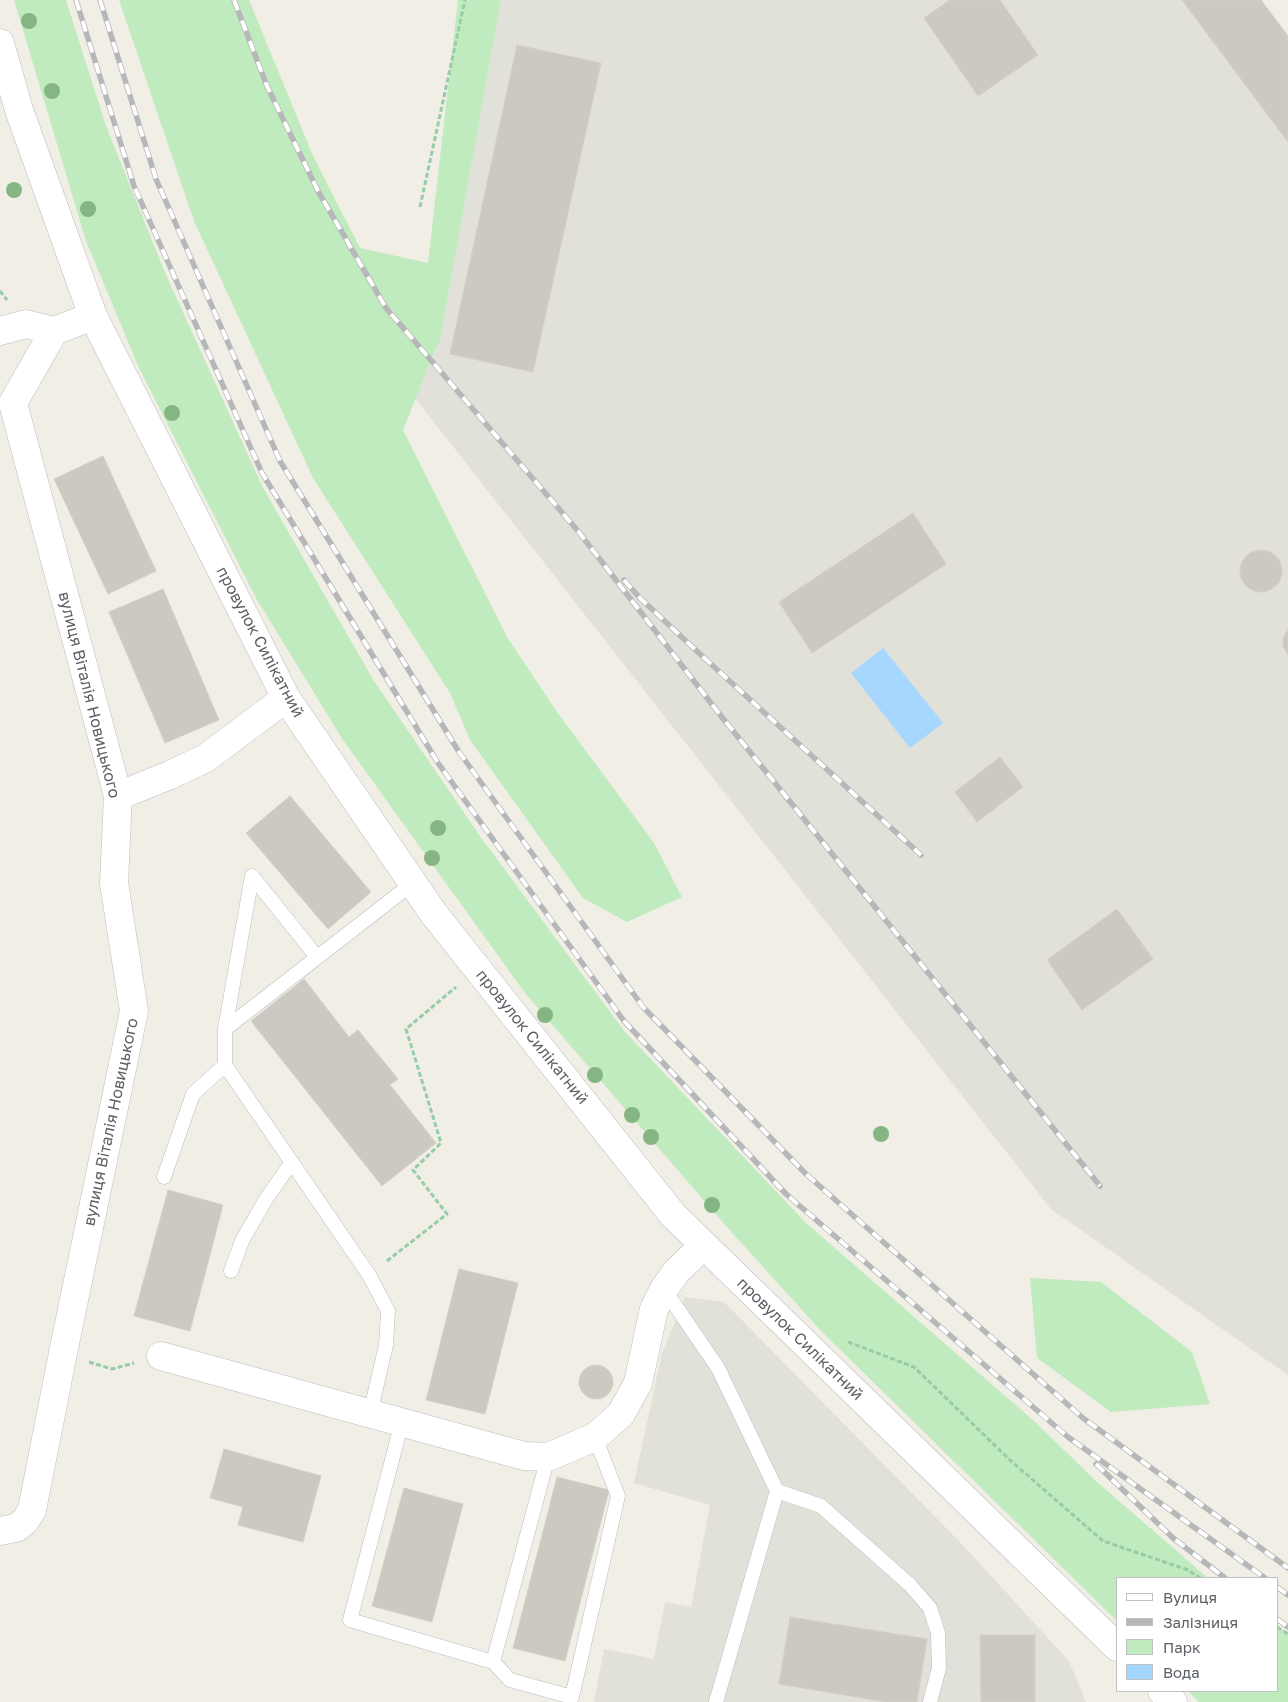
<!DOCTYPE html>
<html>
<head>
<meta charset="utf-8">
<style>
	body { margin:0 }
	#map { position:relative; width:1288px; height:1702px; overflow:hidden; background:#f1eee5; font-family:"Golos Text",sans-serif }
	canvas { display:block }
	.legend { position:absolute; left:1116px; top:1577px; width:162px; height:115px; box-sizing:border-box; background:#fff; border:1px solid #bec0c2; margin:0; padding:6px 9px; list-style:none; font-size:15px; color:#5c6167 }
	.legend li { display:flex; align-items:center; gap:10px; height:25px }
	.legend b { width:25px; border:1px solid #bec0c2 }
</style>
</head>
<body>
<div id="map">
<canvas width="1288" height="1702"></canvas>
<ul class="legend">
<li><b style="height:6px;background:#fff"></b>Вулиця</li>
<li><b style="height:6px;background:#b6b7b8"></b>Залізниця</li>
<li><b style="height:14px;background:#bfebbf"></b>Парк</li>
<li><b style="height:14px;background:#a6d7ff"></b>Вода</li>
</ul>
</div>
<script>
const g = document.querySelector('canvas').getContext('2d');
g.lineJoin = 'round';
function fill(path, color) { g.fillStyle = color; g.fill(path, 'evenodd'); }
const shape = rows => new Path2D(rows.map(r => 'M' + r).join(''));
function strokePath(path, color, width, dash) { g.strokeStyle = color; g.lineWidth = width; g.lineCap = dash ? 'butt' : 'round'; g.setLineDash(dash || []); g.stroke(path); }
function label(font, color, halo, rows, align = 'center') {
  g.font = font + ' "Golos Text",sans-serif'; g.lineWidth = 4; g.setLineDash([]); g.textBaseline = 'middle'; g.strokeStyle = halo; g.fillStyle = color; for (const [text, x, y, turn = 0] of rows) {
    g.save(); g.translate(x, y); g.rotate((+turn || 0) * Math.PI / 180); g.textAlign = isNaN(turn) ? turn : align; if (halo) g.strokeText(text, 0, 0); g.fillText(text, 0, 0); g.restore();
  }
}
fill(shape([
	[501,0,1261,0,1288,36,1288,1375,1051,1209,415,398,440,340],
	[685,1297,724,1302,959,1541,1069,1661,1086,1702,594,1702,604,1649,654,1659,665,1602,691,1607,710,1505,634,1483,662,1353]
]), '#e1e0d9');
fill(shape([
	[14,0,66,0,106,126,166,275,263,488,374,681,482,839,625,1032,806,1223,1034,1421,1097,1482,1208,1578,1117,1578,1117,1621,822,1332,726,1226,525,993,343,740,256,598,139,368,86,241],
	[119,0,249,0,313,156,360,248,428,263,458,0,501,0,440,340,431,360,403,430,507,637,557,712,654,843,682,897,627,922,583,898,470,740,450,693,313,478,194,221],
	[1030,1278,1101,1282,1192,1352,1210,1404,1111,1412,1037,1358],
	[1277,1626,1288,1634,1288,1702,1199,1702,1188,1691,1277,1691]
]), '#bfebbf');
fill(shape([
	[883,648,943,723,910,748,851,673]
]), '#a6d7ff');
const building = shape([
	[950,0,1000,0,1038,55,978,96,924,18,950,0],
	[1182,0,1261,0,1288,36,1288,142,1182,0],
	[517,45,601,63,533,372,450,354,517,45],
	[103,456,156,571,108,594,54,479,103,456],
	[913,513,946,564,812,653,779,602,913,513],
	'1240 571a21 21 0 1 1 42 0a21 21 0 1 1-42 0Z',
	[163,589,219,720,165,743,109,612,163,589],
	[1288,629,1288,655,1283,646,1283,639,1288,629],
	[1000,757,1023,787,977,822,955,792,1000,757],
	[290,796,371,892,328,929,246,833,290,796],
	[1117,909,1153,959,1082,1010,1047,960,1117,909],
	[304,979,349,1037,358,1030,398,1079,390,1085,436,1143,382,1186,251,1021,304,979],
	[168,1190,223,1205,190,1331,134,1316,168,1190],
	[459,1269,518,1283,485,1414,426,1400,459,1269],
	'579 1382a17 17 0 1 1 34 0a17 17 0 1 1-34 0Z',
	[224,1449,321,1476,303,1542,238,1525,243,1507,210,1498,224,1449],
	[557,1477,609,1490,565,1661,513,1648,557,1477],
	[404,1488,463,1504,432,1622,372,1606,404,1488],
	[790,1617,927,1639,917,1702,886,1702,779,1684,790,1617],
	[980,1635,1035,1635,1035,1702,981,1702,980,1635]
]);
fill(building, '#ccc8c2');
strokePath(building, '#d6d0c2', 1);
const lane = shape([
	[225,1029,252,876,317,957],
	[164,1177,193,1094,225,1065],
	[231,1271,242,1241,266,1199,292,1162],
	[664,1289,718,1368,777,1491,716,1702],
	[370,1414,386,1345,388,1311,369,1275,225,1065,225,1029,413,883],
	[402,1422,350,1620,493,1662,548,1457],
	[777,1491,821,1506,910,1585,930,1608,938,1633,939,1668,930,1702],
	[493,1662,510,1680,572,1697,618,1496,595,1437]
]);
const street = shape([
	[0,43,19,110,93,316,286,698,434,914,673,1215,1117,1647],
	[0,331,26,324,54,331,93,316],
	[118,796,170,775,206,758,286,698],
	[161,1356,524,1456,548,1457,595,1437,621,1414,638,1383,654,1309,664,1289,677,1271,704,1245],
	[0,1531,16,1528,25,1521,32,1510,63,1353,134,1011,114,883,118,796,13,403,54,331],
	[1162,1691,1173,1702]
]);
strokePath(lane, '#b9bdc2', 15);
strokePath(street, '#b9bdc2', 29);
strokePath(shape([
	[420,207,465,0],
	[0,291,7,300],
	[387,1261,447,1214,413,1170,441,1143,406,1029,456,987],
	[848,1342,914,1367,1011,1461,1103,1541,1188,1570,1200,1578],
	[89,1362,112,1369,134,1363],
	[1277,1627,1288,1634]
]), '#96cca7', 3, [5, 2.5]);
strokePath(lane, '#fff', 14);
strokePath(street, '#fff', 28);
const rail = shape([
	[76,0,134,186,262,473,438,763,624,1021,786,1194,1068,1437,1265,1578],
	[100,0,156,179,280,461,459,752,643,1007,806,1174,1083,1418,1288,1568],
	[234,0,267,86,318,191,386,308,578,531,721,716,1100,1186],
	[624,580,640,598,701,655,921,855],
	[1096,1464,1173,1538,1225,1578],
	[1277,1587,1288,1595],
	[1277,1619,1288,1627]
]);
strokePath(rail, '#b6b7b8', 5.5);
strokePath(rail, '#fff', 4, [11]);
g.fillStyle = '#85b582';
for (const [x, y] of [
	[29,21],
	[52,91],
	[14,190],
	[88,209],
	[172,413],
	[438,828],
	[432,858],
	[545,1015],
	[595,1075],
	[632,1115],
	[881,1134],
	[651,1137],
	[712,1205]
]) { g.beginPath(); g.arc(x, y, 8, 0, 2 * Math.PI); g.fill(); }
label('16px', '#5c6167', '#fff', [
	["провулок Силікатний",260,642,62],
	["вулиця Віталія Новицького",89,695,76],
	["провулок Силікатний",532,1037,51],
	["вулиця Віталія Новицького",111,1122,-78],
	["провулок Силікатний",800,1339,44]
]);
</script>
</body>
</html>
